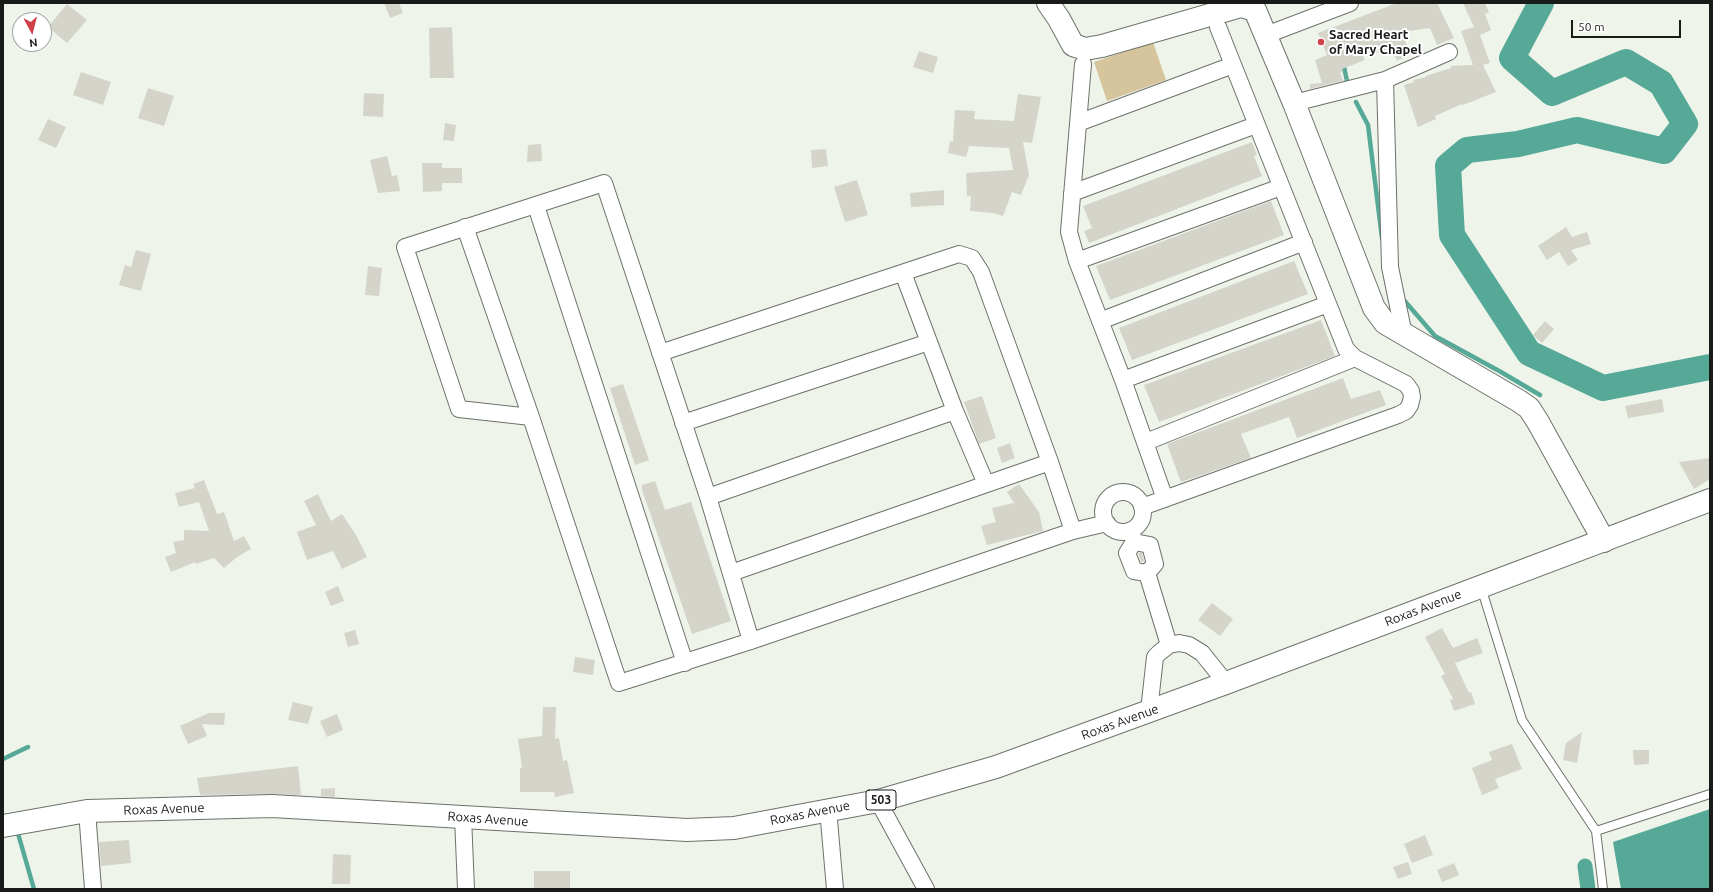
<!DOCTYPE html>
<html>
<head>
<meta charset="utf-8">
<style>
	body { margin:0 }
	#map { position:relative; width:1713px; height:892px; overflow:hidden; background:#eef4ea; font-family:Ubuntu,sans-serif }
	canvas { display:block }
	.frame { position:absolute; inset:0; border:4px solid #191b18; pointer-events:none }
	.north { position:absolute; left:12px; top:12px; width:40px; height:40px; box-sizing:border-box; background:#fff; border:1px solid #a3a4a3; border-radius:50%; rotate:173deg; font-size:11px; font-weight:700; line-height:16px; text-align:center; color:#191b18 }
	.north::after { content:''; display:block; margin:auto; width:14px; height:18px; background:#cf4048; clip-path:polygon(50% 0,100% 100%,50% 72%,0 100%) }
	.scale { position:absolute; left:1571px; top:20px; width:110px; height:18px; box-sizing:border-box; border:2px solid #191b18; border-top:0; padding-left:5px; font-size:12px; line-height:14px; white-space:nowrap; color:#191b18; -webkit-text-stroke:3px #fff; paint-order:stroke }
</style>
</head>
<body>
<div id="map">
<canvas width="1713" height="892"></canvas>
<div class="frame"></div>
<div class="north">N</div>
<div class="scale">50 m</div>
</div>
<script>
const g = document.querySelector('canvas').getContext('2d');
g.lineJoin = 'round';
function fill(path, color) { g.fillStyle = color; g.fill(path, 'evenodd'); }
const shape = rows => new Path2D(rows.map(r => 'M' + r).join(''));
function strokePath(path, color, width, dash) { g.strokeStyle = color; g.lineWidth = width; g.lineCap = dash ? 'butt' : 'round'; g.setLineDash(dash || []); g.stroke(path); }
function label(font, color, halo, rows, align = 'center') {
  g.font = font + ' Ubuntu,sans-serif'; g.lineWidth = 4; g.setLineDash([]); g.textBaseline = 'middle'; g.strokeStyle = halo; g.fillStyle = color; for (const [text, x, y, turn = 0] of rows) {
    g.save(); g.translate(x, y); g.rotate((+turn || 0) * Math.PI / 180); g.textAlign = isNaN(turn) ? turn : align; if (halo) g.strokeText(text, 0, 0); g.fillText(text, 0, 0); g.restore();
  }
}
fill(shape([
	[1153,42,1166,80,1107,101,1094,62]
]), '#d5c49c');
fill(shape([
	[1710,809,1710,889,1621,889,1613,842]
]), '#56a997');
strokePath(shape([
	[1343,62,1348,86],
	[1356,102,1368,125,1382,238],
	[1403,299,1435,336,1501,372,1540,395],
	[3,759,28,747],
	[17,830,34,889]
]), '#56a997', 4.5);
strokePath(shape([
	[1585,866,1588,889]
]), '#56a997', 15);
strokePath(shape([
	[1541,3,1512,58,1552,93,1626,62,1661,83,1685,124,1664,151,1577,130,1518,144,1467,150,1448,166,1452,235,1529,353,1603,388,1710,367]
]), '#56a997', 26);
fill(shape([
	[384,3,399,3,403,13,390,18],
	[1397,3,1437,3,1454,38,1437,45,1430,28,1401,32,1411,54,1397,61,1392,50,1363,56,1365,60,1342,69,1343,72,1340,73,1343,80,1349,79,1310,89,1310,84,1322,83,1315,60,1327,55,1318,33],
	[1463,3,1485,3,1489,12,1485,14,1491,30,1480,35,1490,63,1483,65,1496,92,1463,105,1462,104,1435,116,1436,119,1418,127,1404,85,1414,82,1413,80,1426,77,1426,76,1451,68,1451,66,1473,65,1461,31,1474,27],
	[67,4,87,20,67,43,48,27],
	[452,27,454,78,430,78,429,28],
	[919,51,938,57,933,73,913,67],
	[81,72,111,82,103,105,73,95],
	[148,88,174,96,164,126,138,118],
	[364,93,384,94,383,117,363,116],
	[1018,94,1041,97,1032,143,1023,142,1029,175,1021,195,1012,192,1003,216,994,213,970,211,971,196,967,196,966,173,1013,170,1009,148,969,146,966,157,948,153,950,141,953,142,955,110,975,111,974,119,1014,121],
	[48,119,66,127,56,148,38,140],
	[445,123,456,125,454,141,443,140],
	[1252,142,1257,155,1254,156,1262,176,1089,243,1084,231,1092,228,1083,206],
	[541,144,542,161,527,162,528,145],
	[826,149,828,166,812,168,811,150],
	[387,156,392,176,397,175,400,191,378,193,370,160],
	[422,163,442,163,442,168,462,168,462,183,442,183,442,191,423,192],
	[857,180,868,215,845,222,834,187],
	[944,190,944,205,911,207,910,193],
	[1271,201,1284,235,1110,300,1096,266],
	[1566,227,1572,237,1587,232,1591,244,1571,250,1578,260,1568,266,1559,252,1547,260,1538,246],
	[136,250,151,254,141,291,119,285,125,265,131,267],
	[1294,261,1308,294,1132,360,1119,328],
	[368,266,382,268,379,296,365,295],
	[1321,320,1335,356,1159,422,1144,385],
	[1545,321,1554,329,1542,343,1533,335],
	[1343,378,1351,399,1380,390,1386,405,1297,438,1289,417,1241,434,1251,458,1181,482,1167,444],
	[623,384,649,460,635,465,610,388],
	[982,396,996,438,979,444,964,402],
	[1662,399,1664,412,1628,418,1625,406],
	[1010,443,1015,458,1002,463,997,448],
	[1710,458,1710,479,1694,489,1679,462],
	[204,480,217,514,224,512,234,541,244,536,251,549,237,557,224,568,214,558,196,564,195,562,171,572,165,557,176,553,173,542,184,540,184,530,209,531,199,502,179,507,175,493,195,488,193,484],
	[655,481,665,510,691,502,731,621,692,634,642,490,642,485],
	[1019,484,1039,512,1043,531,987,545,981,526,996,522,992,508,1014,503,1007,492],
	[318,494,331,521,342,514,356,535,367,557,342,569,333,551,307,560,297,532,316,525,304,501],
	[1139,553,1142,553,1144,561,1141,562,1138,554],
	[338,586,344,601,331,606,325,592],
	[1212,603,1233,619,1220,636,1198,620],
	[1442,628,1453,648,1477,638,1483,653,1455,663,1469,693,1471,692,1475,704,1454,711,1450,700,1453,699,1441,676,1445,674,1425,637],
	[355,630,359,644,348,647,344,633],
	[575,657,595,660,593,675,573,672],
	[293,702,313,707,308,724,288,720],
	[543,707,556,707,555,739,559,738,563,761,567,760,574,793,555,797,554,792,520,792,520,768,522,768,518,739,542,736],
	[209,713,225,713,224,725,202,724,207,736,188,744,180,726],
	[337,714,343,730,327,737,320,721],
	[1582,732,1577,763,1563,760,1566,743],
	[1512,744,1522,769,1495,779,1499,788,1482,795,1472,768,1492,760,1489,752],
	[1633,750,1649,750,1649,764,1634,765],
	[298,766,301,795,272,794,200,795,197,778],
	[335,788,335,797,321,796,321,789],
	[1425,835,1433,855,1412,863,1404,844],
	[129,840,131,863,101,866,99,842],
	[333,854,351,855,350,884,332,884],
	[1408,862,1412,874,1398,879,1393,867],
	[1454,863,1459,875,1442,882,1437,870],
	[534,871,570,871,570,889,534,889]
]), '#d4d4ca');
const lane = shape([
	[1481,587,1522,720,1596,831,1603,889],
	[1596,831,1710,794]
]);
const street = shape([
	[1266,35,1350,3],
	[1083,64,1069,232,1077,261,1123,380,1165,499],
	[1385,80,1390,267,1404,335],
	[1294,103,1385,80,1449,52],
	[1078,123,1233,65],
	[1072,193,1256,125],
	[536,206,685,663],
	[465,227,531,417,619,683,751,641,1073,531,1107,523],
	[1077,261,1281,187],
	[903,273,955,411,986,484],
	[1100,321,1304,242],
	[660,353,959,254,972,258,981,272,1050,462,1073,531],
	[1123,380,1328,304],
	[531,417,459,409,405,247,604,183,708,497,751,641],
	[683,423,929,342],
	[1146,442,1355,358],
	'1103 512a20 20 0 1 1 40 0a20 20 0 1 1-40 0Z',
	[708,497,955,411],
	[1142,507,1398,415,1406,411,1410,405,1412,397,1411,391,1406,384,1355,358,1346,349,1218,27],
	[1131,530,1134,542,1127,553,1134,571,1147,573],
	[1134,542,1150,545,1155,564,1147,573],
	[731,573,1050,462],
	[1147,573,1169,645],
	[1149,711,1155,657,1159,653,1169,645,1179,643,1189,645,1202,653,1226,683],
	[878,801,926,889],
	[828,809,835,889],
	[87,811,93,889],
	[463,817,466,889]
]);
const secondary = shape([
	[1048,3,1059,19,1073,45,1085,49,1102,46,1241,6,1255,10,1294,103,1374,308,1385,323,1519,401,1529,408,1538,422,1604,541]
]);
const primary = shape([
	[3,826,87,811,272,806,687,830,734,828,878,801,996,767,1226,683,1710,500]
]);
strokePath(lane, '#6d7269', 10);
strokePath(street, '#6d7269', 18);
strokePath(secondary, '#6d7269', 24);
strokePath(primary, '#6d7269', 24);
strokePath(lane, '#fff', 8);
strokePath(street, '#fff', 16);
strokePath(secondary, '#fff', 22);
strokePath(primary, '#fff', 22);
for (const [x, y, r, color] of [
	[1321,42,4,"#cf4048"]
]) { const dot = new Path2D(); dot.arc(x, y, r, 0, 2 * Math.PI); g.fillStyle = color; g.fill(dot); strokePath(dot, '#fff', 1.5); }
for (const [x, y, w] of [
	[881,800,30]
]) { const box = new Path2D(); box.roundRect(x - w / 2, y - 10, w, 20, 3); g.fillStyle = '#fff'; g.fill(box); strokePath(box, '#191b18', 1); }
label('bold 12px', '#191b18', null, [
	["503",881,800]
]);
label('bold 13px', '#191b18', '#fff', [
	["Sacred Heart",1329,35],
	["of Mary Chapel",1329,50]
], 'left');
label('13px', '#191b18', '#fff', [
	["Roxas Avenue",1423,608,-21],
	["Roxas Avenue",1120,722,-20],
	["Roxas Avenue",164,809,-2],
	["Roxas Avenue",810,813,-11],
	["Roxas Avenue",488,819,4]
]);
</script>
</body>
</html>
